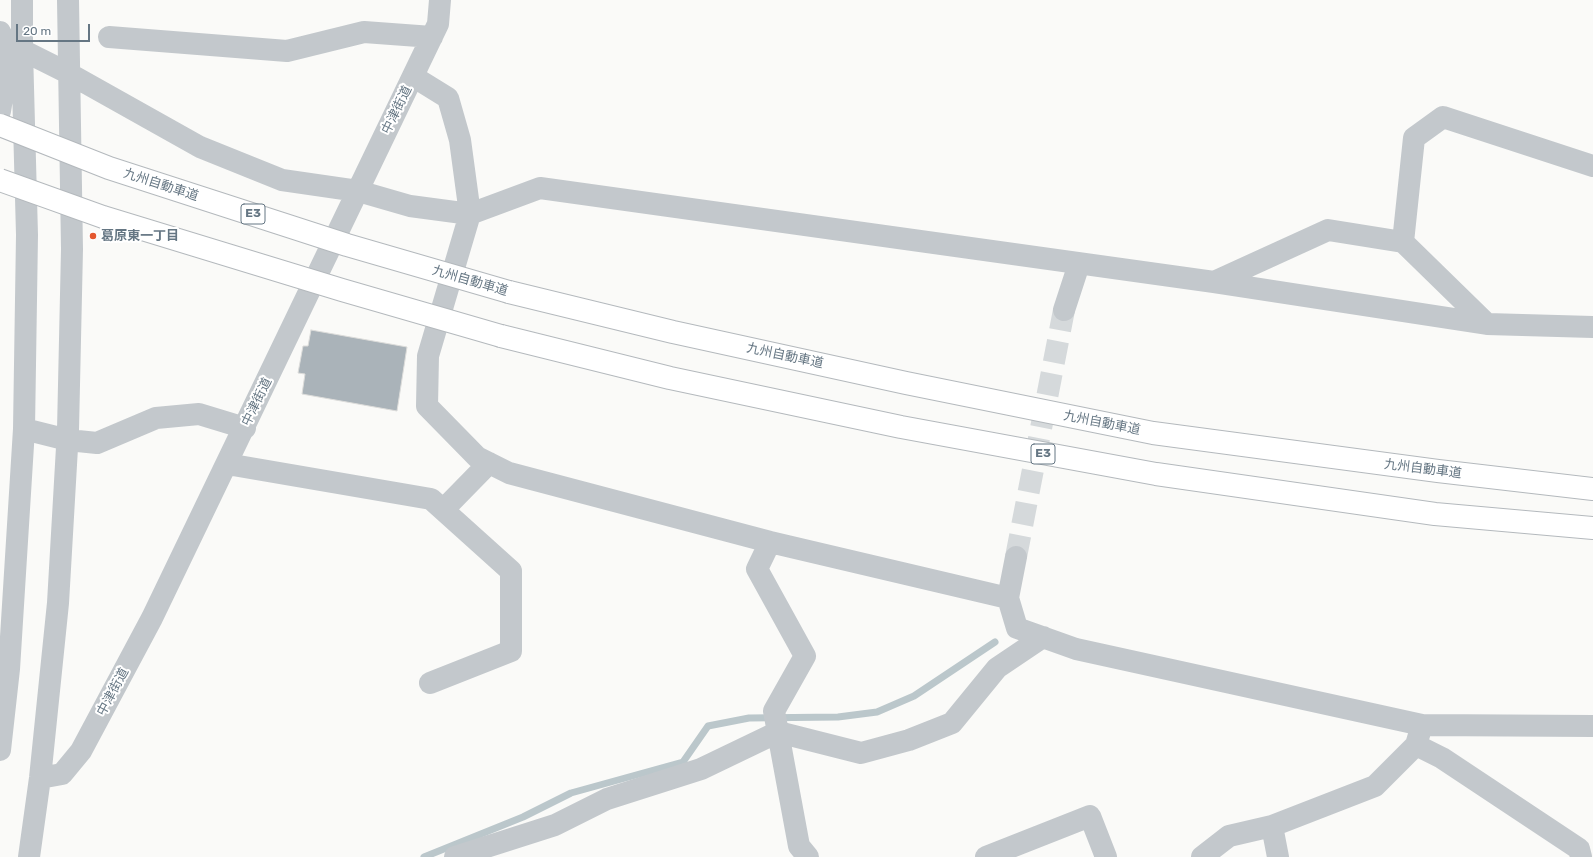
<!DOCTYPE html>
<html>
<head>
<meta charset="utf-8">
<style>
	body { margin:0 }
	#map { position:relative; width:1593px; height:857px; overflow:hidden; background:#fafaf8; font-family:Rubik,sans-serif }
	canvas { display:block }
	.scale { position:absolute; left:16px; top:24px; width:74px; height:18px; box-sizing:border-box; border:2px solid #657683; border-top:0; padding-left:5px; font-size:12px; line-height:14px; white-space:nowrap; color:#657683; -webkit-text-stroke:3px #fff; paint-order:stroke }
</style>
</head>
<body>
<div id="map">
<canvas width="1593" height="857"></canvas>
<div class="scale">20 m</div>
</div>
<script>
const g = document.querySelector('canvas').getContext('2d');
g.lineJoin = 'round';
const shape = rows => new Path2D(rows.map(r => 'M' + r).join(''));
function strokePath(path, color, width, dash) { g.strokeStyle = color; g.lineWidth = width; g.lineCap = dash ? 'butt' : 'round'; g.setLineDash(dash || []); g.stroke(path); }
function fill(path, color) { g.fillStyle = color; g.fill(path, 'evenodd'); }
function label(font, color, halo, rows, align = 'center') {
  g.font = font + ' Rubik,"Noto Sans JP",sans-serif'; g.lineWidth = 4; g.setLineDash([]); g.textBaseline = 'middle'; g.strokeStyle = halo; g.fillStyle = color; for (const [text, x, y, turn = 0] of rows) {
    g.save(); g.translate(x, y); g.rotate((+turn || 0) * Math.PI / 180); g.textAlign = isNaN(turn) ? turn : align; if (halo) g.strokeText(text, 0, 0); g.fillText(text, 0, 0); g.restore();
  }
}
strokePath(shape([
	[424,857,523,817,571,793,683,762,708,726,749,718,838,717,877,712,914,696,995,642]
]), '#bbc7cb', 7);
const building = shape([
	[311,330,407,347,397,411,302,394,305,374,298,373,303,346,308,346,311,330]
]);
fill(building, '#aab3b9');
strokePath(building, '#dcdcda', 1);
strokePath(shape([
	[1016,557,1064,310]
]), '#d5d9db', 22, [22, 11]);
const highway = shape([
	[509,292,673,332,906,383,1153,433,1438,471,1593,489],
	[501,336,670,378,901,427,1156,474,1435,514,1593,528]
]);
strokePath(highway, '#b4b9bd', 24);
strokePath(shape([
	[0,32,10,51,0,111],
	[109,37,287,51,364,32,432,37],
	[10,51,22,50,68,73,200,147,282,180,358,191,410,206,470,214,540,188,1214,282,1487,324,1593,327],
	[414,77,448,98,460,140,470,214,428,356,427,406,477,457,509,473,770,542,1008,598],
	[1403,242,1487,324],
	[1214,282,1328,230,1403,242,1414,138,1443,117,1593,166],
	[1064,310,1079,264],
	[24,429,68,440,97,443,156,418,199,414,245,428],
	[227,464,431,499,511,571,511,651,430,683],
	[444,509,489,463],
	[770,542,757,569,805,656,774,711,799,846,808,857],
	[1016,557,1008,598,1017,628,1076,649,1422,725,1593,726],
	[1416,745,1442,758,1579,849,1581,857],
	[0,750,9,669,24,429,27,235,22,50,22,0],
	[40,778,62,774,81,751,152,618,438,24,440,0],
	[1272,826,1278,857],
	[29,857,40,778,58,603,68,430,72,249,68,0],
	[455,857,555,825,607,799,701,769,778,732,861,753,909,740,952,723,997,668,1043,637],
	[986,857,1090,816,1106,857],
	[1202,857,1229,836,1272,826,1375,786,1416,745,1422,725]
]), '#c3c8cc', 22);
strokePath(highway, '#fff', 22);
const highwayBridge = shape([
	[0,125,109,168,347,245,509,292],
	[0,180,103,217,342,290,501,336]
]);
strokePath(highwayBridge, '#b4b9bd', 24, []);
strokePath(highwayBridge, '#fff', 22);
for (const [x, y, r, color] of [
	[93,236,4,"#e4572e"]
]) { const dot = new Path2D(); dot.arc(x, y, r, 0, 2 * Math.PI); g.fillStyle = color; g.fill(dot); strokePath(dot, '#fff', 1.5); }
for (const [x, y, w] of [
	[253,214,24],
	[1043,454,24]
]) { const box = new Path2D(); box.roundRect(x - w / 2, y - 10, w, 20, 3); g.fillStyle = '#fff'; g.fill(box); strokePath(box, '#657683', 1); }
label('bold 12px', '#657683', null, [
	["E3",253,214],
	["E3",1043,454]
]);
label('13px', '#657683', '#fff', [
	["中津街道",397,110,-64],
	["九州自動車道",161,185,18],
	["九州自動車道",470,281,16],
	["九州自動車道",785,356,12],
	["中津街道",257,402,-64],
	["九州自動車道",1102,423,11],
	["九州自動車道",1423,469,7],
	["中津街道",113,692,-62]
]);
label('bold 13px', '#657683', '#fff', [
	["葛原東一丁目",101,236]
], 'left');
</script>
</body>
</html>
